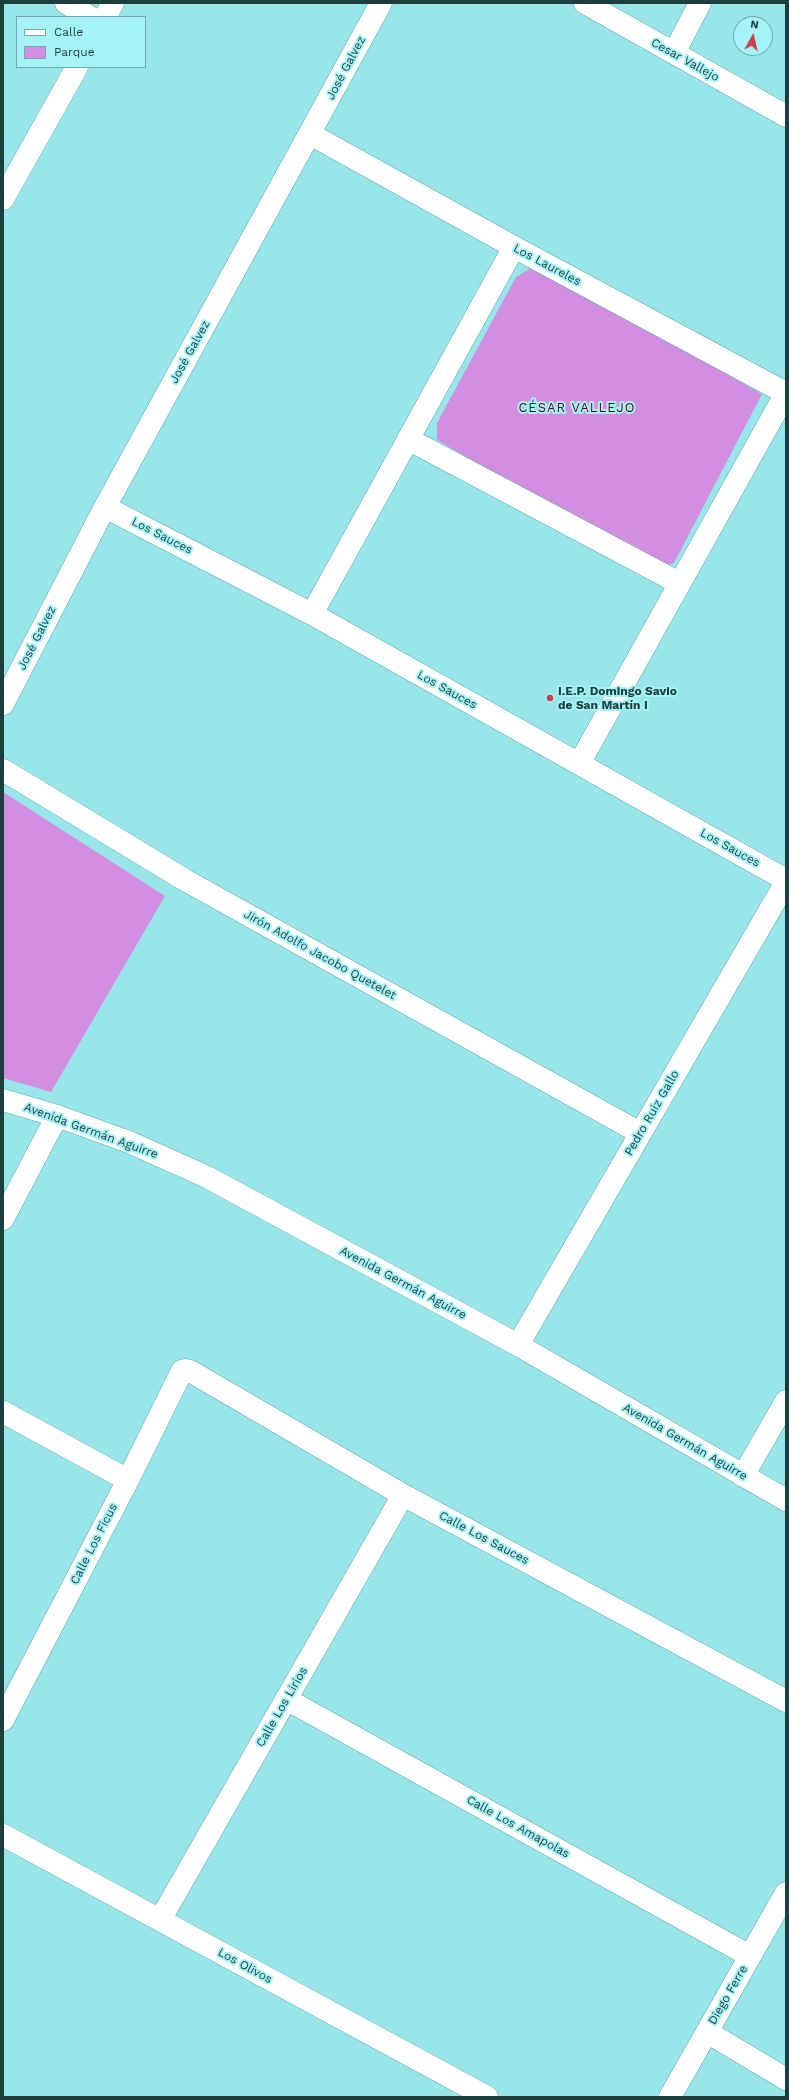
<!DOCTYPE html>
<html>
<head>
<meta charset="utf-8">
<style>
	body { margin:0 }
	#map { position:relative; width:789px; height:2100px; overflow:hidden; background:#99e6ea; font-family:"Work Sans",sans-serif }
	canvas { display:block }
	.frame { position:absolute; inset:0; border:4px solid #1d3d3f; pointer-events:none }
	.legend { position:absolute; left:16px; top:16px; width:130px; height:52px; box-sizing:border-box; background:#a6f3f7; border:1px solid #6faaad; margin:0; padding:5px 7px; list-style:none; font-size:12px; color:#1d3d3f }
	.legend li { display:flex; align-items:center; gap:8px; height:20px }
	.legend b { width:20px; border:1px solid #6faaad }
	.north { position:absolute; left:733px; top:16px; width:40px; height:40px; box-sizing:border-box; background:#a6f3f7; border:1px solid #6faaad; border-radius:50%; rotate:8deg; font-size:11px; font-weight:700; line-height:16px; text-align:center; color:#1d3d3f }
	.north::after { content:''; display:block; margin:auto; width:14px; height:18px; background:#ce3e4b; clip-path:polygon(50% 0,100% 100%,50% 72%,0 100%) }
</style>
</head>
<body>
<div id="map">
<canvas width="789" height="2100"></canvas>
<div class="frame"></div>
<ul class="legend">
<li><b style="height:5px;background:#fff"></b>Calle</li>
<li><b style="height:11px;background:#d28fe1"></b>Parque</li>
</ul>
<div class="north">N</div>
</div>
<script>
const g = document.querySelector('canvas').getContext('2d');
g.lineJoin = 'round';
function fill(path, color) { g.fillStyle = color; g.fill(path, 'evenodd'); }
const shape = rows => new Path2D(rows.map(r => 'M' + r).join(''));
function strokePath(path, color, width, dash) { g.strokeStyle = color; g.lineWidth = width; g.lineCap = dash ? 'butt' : 'round'; g.setLineDash(dash || []); g.stroke(path); }
function label(font, color, halo, rows, align = 'center') {
  g.font = font + ' "Work Sans",sans-serif'; g.lineWidth = 4; g.setLineDash([]); g.textBaseline = 'middle'; g.strokeStyle = halo; g.fillStyle = color; for (const [text, x, y, turn = 0] of rows) {
    g.save(); g.translate(x, y); g.rotate((+turn || 0) * Math.PI / 180); g.textAlign = isNaN(turn) ? turn : align; if (halo) g.strokeText(text, 0, 0); g.fillText(text, 0, 0); g.restore();
  }
}
fill(shape([
	[536,265,762,394,674,563,658,568,437,440,437,423,516,277],
	[3,792,165,896,51,1092,3,1078]
]), '#d28fe1');
const street = shape([
	[66,3,90,17],
	[585,3,786,116],
	[105,17,113,3],
	[674,53,700,3],
	[310,134,514,247,786,393],
	[3,199,77,67],
	[408,439,679,583],
	[105,507,312,614,786,880],
	[312,614,514,247],
	[3,704,105,507,381,3],
	[579,764,786,393],
	[3,770,185,880,640,1133],
	[3,1219,57,1116],
	[518,1345,786,882],
	[3,1412,128,1480],
	[743,1476,786,1401],
	[286,1699,750,1956],
	[3,1720,128,1480,182,1371,185,1370,190,1371,403,1495,786,1701],
	[3,1835,487,2097],
	[160,1920,403,1495],
	[707,2032,786,2079],
	[670,2097,786,1893]
]);
const secondary = shape([
	[3,1100,57,1116,129,1142,207,1177,518,1345,786,1500]
]);
strokePath(street, '#5ba7ab', 23);
strokePath(secondary, '#5ba7ab', 23);
strokePath(street, '#fff', 22);
strokePath(secondary, '#fff', 22);
for (const [x, y, r, color] of [
	[550,698,4,"#ce3e4b"]
]) { const dot = new Path2D(); dot.arc(x, y, r, 0, 2 * Math.PI); g.fillStyle = color; g.fill(dot); strokePath(dot, '#a6f3f7', 1.5); }
label('12px', '#1d3d3f', '#a6f3f7', [
	["Cesar Vallejo",685,60,29],
	["José Galvez",346,68,-62],
	["Los Laureles",547,265,28],
	["José Galvez",190,352,-61],
	["Los Sauces",162,536,27],
	["José Galvez",37,638,-63],
	["Los Sauces",447,690,29],
	["Los Sauces",730,848,29],
	["Jirón Adolfo Jacobo Quetelet",320,955,29],
	["Pedro Ruiz Gallo",652,1113,-60],
	["Avenida Germán Aguirre",91,1131,20],
	["Avenida Germán Aguirre",403,1283,28],
	["Avenida Germán Aguirre",685,1442,30],
	["Calle Los Sauces",484,1538,28],
	["Calle Los Ficus",94,1544,-63],
	["Calle Los Lirios",282,1707,-60],
	["Calle Los Amapolas",518,1827,29],
	["Los Olivos",245,1966,29],
	["Diego Ferre",728,1995,-60]
]);
label('bold 12px', '#1d3d3f', '#a6f3f7', [
	["I.E.P. Domingo Savio",558,691],
	["de San Martín I",558,705]
], 'left');
g.letterSpacing = '1px';
label('13px', '#510b14', '#a6f3f7', [
	["CÉSAR VALLEJO",577,408]
]);
g.letterSpacing = '0px';
</script>
</body>
</html>
